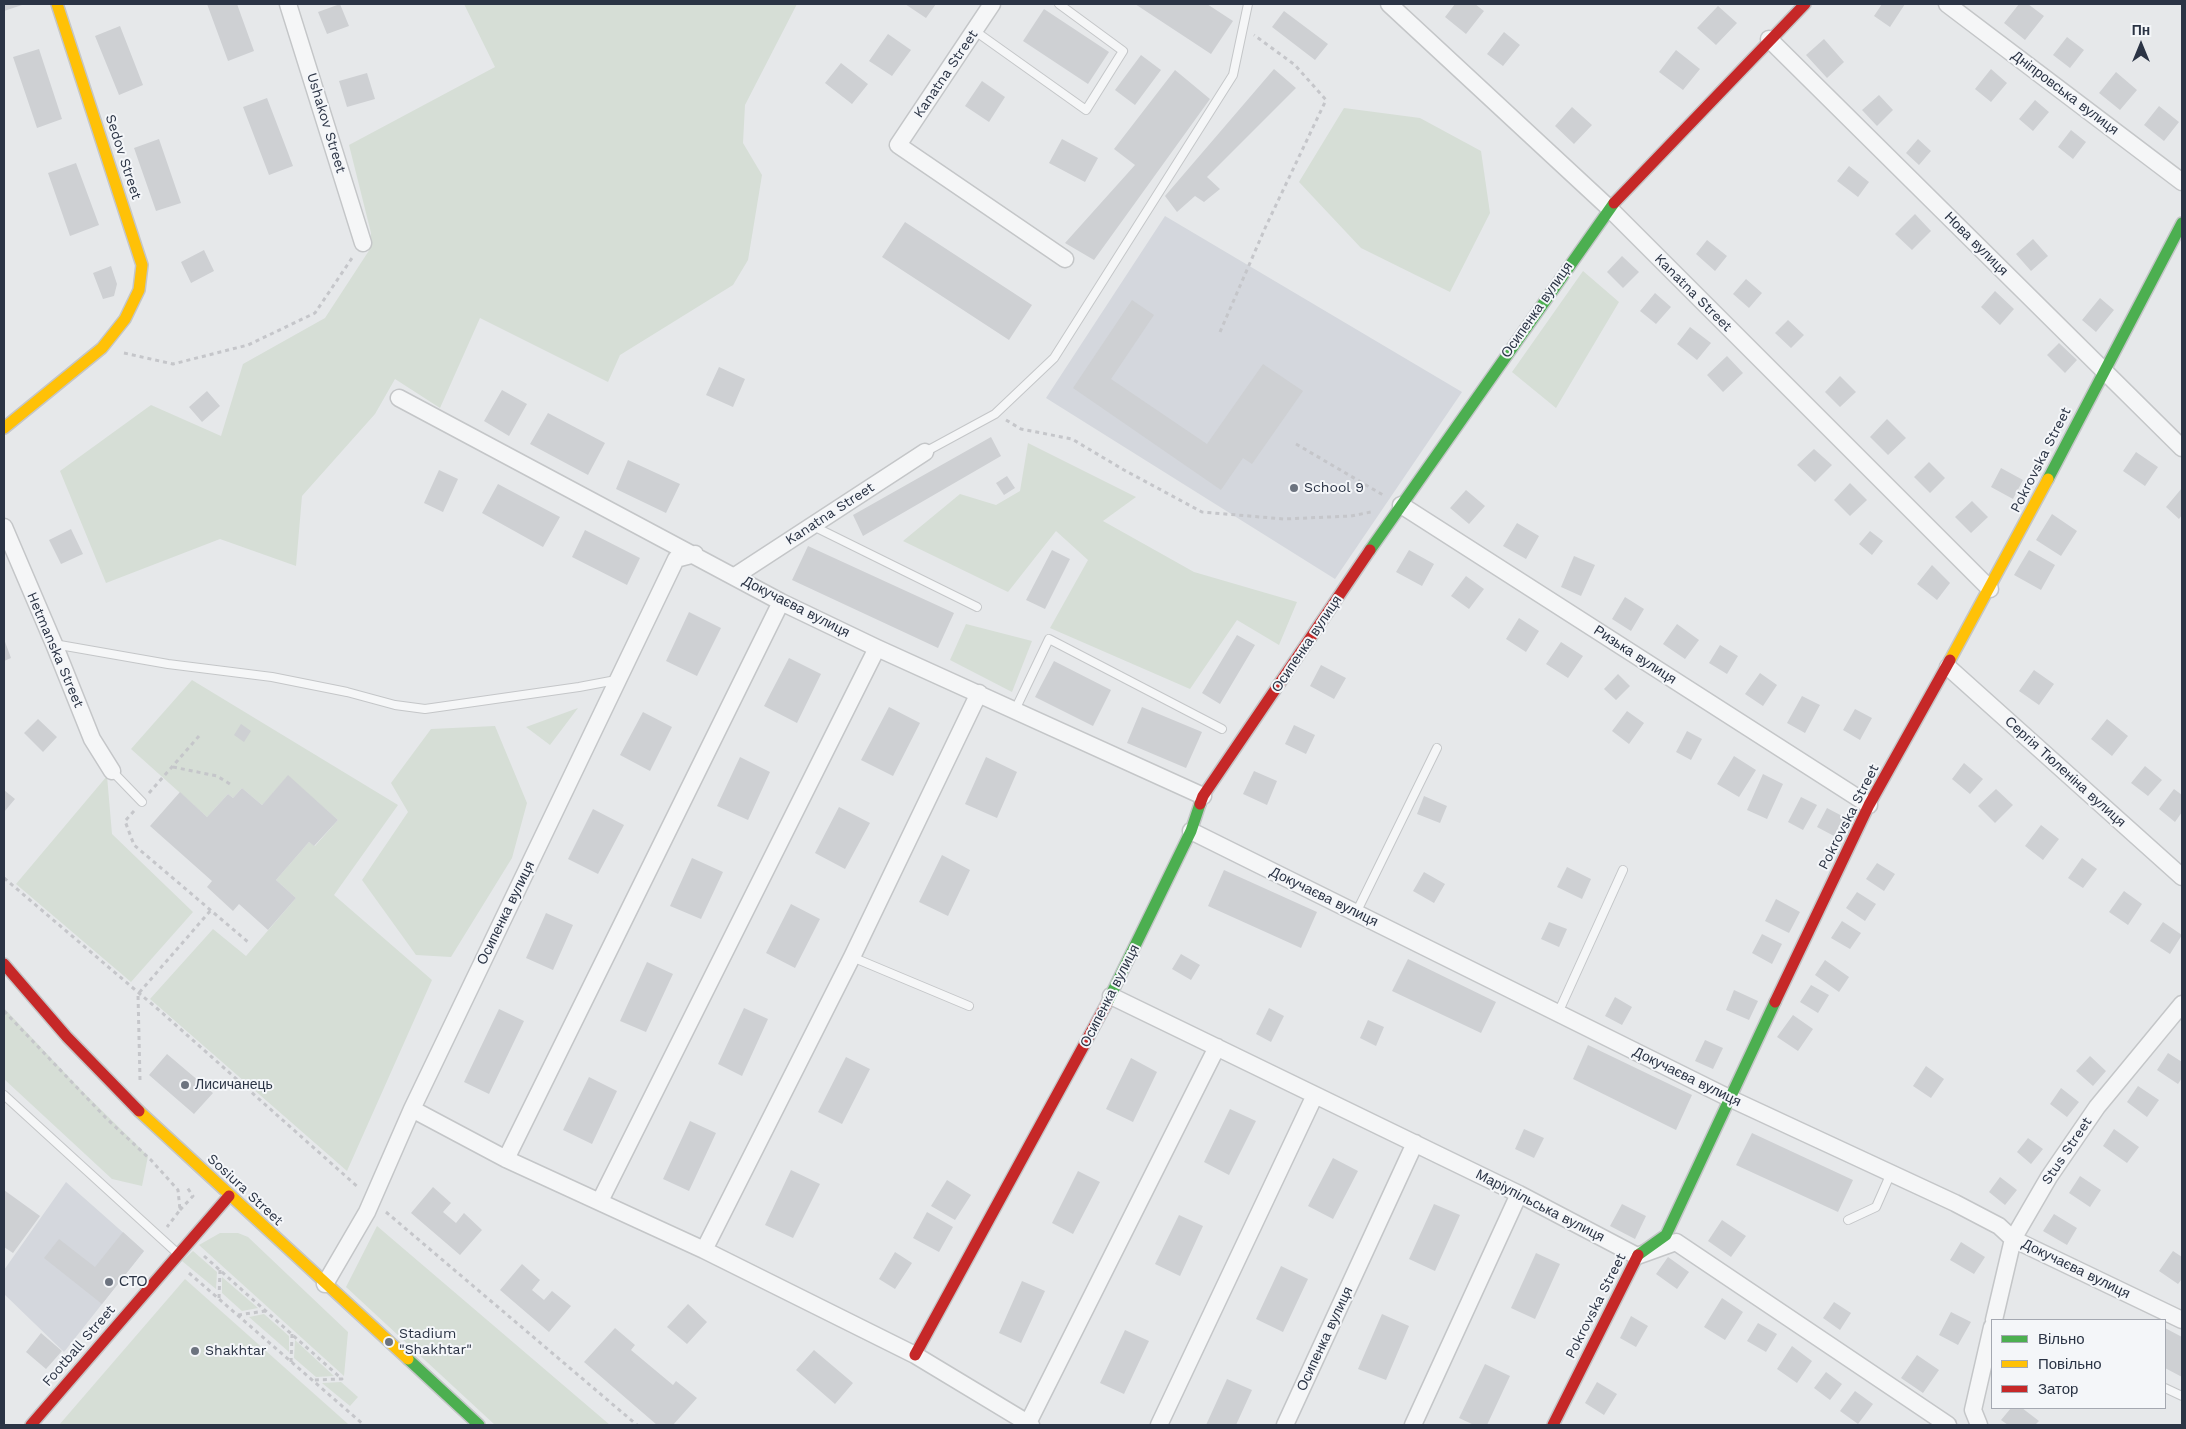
<!DOCTYPE html>
<html>
<head>
<meta charset="utf-8">
<style>
	body { margin:0 }
	#map { position:relative; width:2186px; height:1429px; overflow:hidden; background:#e6e8ea; font-family:"Work Sans",sans-serif }
	canvas { display:block }
	.frame { position:absolute; inset:0; border:5px solid #2b3445; pointer-events:none }
	.legend { position:absolute; left:1991px; top:1319px; width:175px; height:90px; box-sizing:border-box; background:#f4f6f9; border:1px solid #a4a8b1; margin:0; padding:6px 9px; list-style:none; font-size:15px; color:#2b3445 }
	.legend li { display:flex; align-items:center; gap:10px; height:25px }
	.legend b { width:25px; border:1px solid #a4a8b1 }
	.north { position:absolute; left:2116px; top:20px; width:50px; height:50px; -webkit-text-stroke:4px #f4f6f9; paint-order:stroke; rotate:0deg; font-size:14px; font-weight:700; line-height:20px; text-align:center; color:#2b3445 }
	.north::after { content:''; display:block; margin:auto; width:18px; height:22px; background:#2b3445; clip-path:polygon(50% 0,100% 100%,50% 72%,0 100%) }
</style>
</head>
<body>
<div id="map">
<canvas width="2186" height="1429"></canvas>
<div class="frame"></div>
<ul class="legend">
<li><b style="height:6px;background:#4caf50"></b>Вільно</li>
<li><b style="height:6px;background:#ffc107"></b>Повільно</li>
<li><b style="height:6px;background:#c62828"></b>Затор</li>
</ul>
<div class="north">Пн</div>
</div>
<script>
const g = document.querySelector('canvas').getContext('2d');
g.lineJoin = 'round';
function fill(path, color) { g.fillStyle = color; g.fill(path, 'evenodd'); }
const shape = rows => new Path2D(rows.map(r => 'M' + r).join(''));
function strokePath(path, color, width, dash) { g.strokeStyle = color; g.lineWidth = width; g.lineCap = dash ? 'butt' : 'round'; g.setLineDash(dash || []); g.stroke(path); }
function label(font, color, halo, rows, align = 'center') {
  g.font = font + ' "Work Sans",sans-serif'; g.lineWidth = 4; g.setLineDash([]); g.textBaseline = 'middle'; g.strokeStyle = halo; g.fillStyle = color; for (const [text, x, y, turn = 0] of rows) {
    g.save(); g.translate(x, y); g.rotate((+turn || 0) * Math.PI / 180); g.textAlign = isNaN(turn) ? turn : align; if (halo) g.strokeText(text, 0, 0); g.fillText(text, 0, 0); g.restore();
  }
}
fill(shape([
	[1165,216,1462,392,1335,579,1046,398],
	[66,1182,144,1251,64,1352,4,1294,4,1270]
]), '#d4d7dd');
fill(shape([
	[464,4,797,4,745,105,743,143,762,175,748,260,733,285,620,355,608,382,480,318,440,408,395,379,375,414,302,496,296,566,220,539,106,583,60,471,151,405,221,436,243,364,325,318,370,249,371,233,349,145,495,67],
	[1344,108,1420,118,1481,151,1490,213,1450,292,1361,248,1299,182],
	[1583,271,1619,302,1556,408,1512,372],
	[1028,443,1136,497,1103,521,1194,572,1297,602,1279,645,1237,620,1190,689,1050,628,1088,560,1056,531,1008,592,903,541,960,494,996,505,1020,491],
	[966,624,1032,641,1012,692,950,660],
	[192,680,398,805,334,895,432,980,347,1171,150,999,213,929,246,956,296,898,276,880,309,842,315,846,338,820,288,776,262,805,242,788,233,798,228,794,207,817,131,749],
	[578,708,550,745,526,727],
	[495,726,527,803,512,858,451,957,416,955,362,880,408,812,391,783,431,729],
	[107,776,112,834,193,912,131,982,16,884],
	[4,1008,78,1087,148,1156,142,1186,112,1179,4,1079],
	[377,1226,610,1425,495,1425,346,1287],
	[220,1233,238,1233,248,1237,348,1332,344,1376,199,1245],
	[193,1251,217,1272,216,1289,182,1261],
	[222,1277,258,1308,242,1311,222,1293],
	[185,1279,347,1423,349,1425,59,1425],
	[264,1314,289,1336,289,1352,249,1317],
	[295,1340,334,1376,316,1377,294,1358],
	[341,1382,358,1397,350,1406,322,1383]
]), '#d6ded6');
fill(shape([
	[4,4,25,4,4,11],
	[207,4,237,4,254,51,228,61],
	[340,4,349,26,327,34,318,12],
	[905,4,936,4,926,18],
	[1135,4,1207,4,1233,21,1211,54],
	[1455,4,1475,4,1484,11,1466,34,1445,17],
	[1882,4,1905,4,1890,27,1874,16],
	[2019,4,2028,4,2044,16,2025,40,2004,23],
	[1718,6,1737,23,1716,45,1697,28],
	[1044,9,1109,52,1088,84,1023,41],
	[1284,11,1328,44,1315,60,1272,27],
	[120,26,143,85,119,95,95,36],
	[1504,32,1520,45,1503,66,1487,54],
	[888,34,911,50,892,76,869,61],
	[2067,37,2084,50,2070,68,2053,55],
	[1824,39,1844,62,1827,78,1806,55],
	[39,49,62,119,37,128,13,57],
	[1676,50,1700,69,1683,90,1659,72],
	[1141,55,1161,70,1135,105,1115,90],
	[841,63,868,84,852,104,825,83],
	[1274,69,1296,88,1207,177,1220,189,1204,202,1195,196,1177,212,1165,196],
	[1991,69,2007,83,1991,102,1975,89],
	[1175,70,1210,99,1094,260,1065,243,1135,165,1114,149],
	[2116,72,2137,90,2120,110,2099,93],
	[367,73,375,99,347,107,339,81],
	[982,81,1005,97,989,122,965,106],
	[1879,95,1893,110,1877,126,1862,110],
	[267,98,293,166,269,175,243,107],
	[2035,100,2049,112,2033,131,2019,119],
	[2159,106,2179,122,2164,141,2144,125],
	[1572,107,1592,125,1574,144,1555,126],
	[2071,130,2086,142,2073,159,2058,147],
	[159,139,181,203,156,211,134,148],
	[1062,139,1098,158,1085,182,1049,163],
	[1918,139,1931,151,1919,165,1906,153],
	[76,163,99,225,70,236,48,173],
	[1849,166,1869,182,1858,197,1837,181],
	[1915,214,1931,231,1912,250,1895,234],
	[905,222,1032,305,1009,340,882,257],
	[2033,239,2048,256,2031,271,2016,254],
	[1707,240,1727,256,1715,271,1696,254],
	[204,250,214,271,191,283,181,262],
	[1622,256,1639,272,1623,288,1607,272],
	[111,266,117,284,114,296,103,299,93,273],
	[1746,279,1762,293,1749,308,1733,294],
	[1995,291,2014,309,2000,325,1981,307],
	[1655,293,1671,307,1656,324,1640,311],
	[2100,298,2114,310,2096,332,2082,320],
	[1132,300,1154,315,1111,379,1207,444,1263,364,1303,391,1252,464,1243,458,1221,490,1073,388],
	[1788,320,1804,335,1791,348,1775,333],
	[1690,327,1711,343,1697,360,1677,344],
	[2059,343,2077,360,2065,373,2047,355],
	[1727,356,1743,373,1723,392,1707,375],
	[719,367,745,379,733,407,706,395],
	[1840,376,1856,392,1840,407,1825,392],
	[502,390,527,404,509,436,484,421],
	[207,391,220,406,202,422,189,407],
	[548,413,605,443,588,475,530,444],
	[1887,419,1906,438,1888,455,1870,437],
	[991,437,1001,456,863,536,853,515],
	[1814,449,1832,465,1815,482,1797,465],
	[2136,452,2158,467,2145,486,2123,471],
	[628,460,680,484,666,513,616,489],
	[1929,462,1945,478,1930,493,1914,477],
	[2001,468,2023,480,2013,499,1991,487],
	[439,470,458,479,443,512,424,503],
	[1007,476,1015,488,1004,495,996,483],
	[1850,483,1867,500,1850,516,1834,500],
	[498,484,560,517,543,547,482,513],
	[2182,488,2182,515,2179,519,2166,507],
	[1466,490,1485,506,1469,524,1450,508],
	[1972,501,1988,517,1971,533,1955,517],
	[2052,514,2077,531,2061,556,2036,540],
	[1517,523,1539,536,1526,559,1503,546],
	[71,529,83,554,61,564,49,540],
	[585,530,640,558,627,585,572,557],
	[1870,531,1883,541,1872,555,1859,544],
	[808,546,954,613,938,648,792,580],
	[1052,550,1070,559,1045,609,1026,600],
	[1409,550,1434,564,1422,586,1396,572],
	[2029,550,2055,565,2041,590,2014,575],
	[1574,556,1595,565,1581,596,1561,587],
	[1932,565,1950,583,1937,600,1917,584],
	[1466,576,1484,589,1469,609,1451,596],
	[1625,597,1644,609,1631,631,1612,619],
	[689,612,721,628,697,676,666,661],
	[1519,618,1539,631,1526,652,1506,639],
	[1677,624,1699,640,1685,659,1663,644],
	[1237,635,1255,645,1220,704,1202,693],
	[4,639,11,658,4,661],
	[1561,642,1583,656,1568,678,1546,664],
	[1720,645,1738,656,1727,674,1709,663],
	[789,658,821,674,797,723,764,706],
	[1054,661,1111,690,1093,726,1035,697],
	[1321,665,1346,678,1334,699,1310,686],
	[2034,670,2054,684,2039,705,2019,691],
	[1760,673,1777,685,1763,706,1745,694],
	[1618,674,1630,686,1616,700,1604,689],
	[1802,696,1820,705,1805,733,1787,723],
	[889,707,920,723,893,776,861,760],
	[1142,707,1202,732,1186,768,1127,743],
	[1855,709,1872,718,1860,740,1843,730],
	[1627,711,1644,723,1629,744,1612,731],
	[643,712,672,727,650,771,620,755],
	[38,719,57,737,43,752,24,733],
	[2107,719,2128,736,2112,756,2091,739],
	[241,724,251,731,244,742,234,735],
	[1294,725,1315,735,1306,754,1285,744],
	[1687,731,1702,739,1691,760,1676,752],
	[1734,756,1756,770,1739,797,1717,784],
	[740,757,770,772,748,820,717,806],
	[986,757,1017,772,997,818,965,804],
	[1964,763,1983,779,1970,794,1952,779],
	[2145,766,2162,780,2148,796,2131,783],
	[1254,771,1277,781,1267,805,1243,794],
	[1763,774,1783,784,1767,819,1747,810],
	[288,775,338,820,314,846,309,842,276,880,296,898,268,930,239,904,233,911,207,887,212,881,150,826,180,792,207,817,228,794,233,798,242,788,262,805],
	[1996,789,2013,805,1995,823,1978,806],
	[2174,789,2182,795,2182,812,2175,822,2159,809],
	[4,790,15,799,4,812],
	[1424,796,1447,806,1440,823,1417,814],
	[1801,797,1817,805,1803,830,1788,822],
	[839,807,870,823,845,869,815,853],
	[1827,808,1844,817,1834,836,1817,827],
	[593,809,624,825,598,874,568,859],
	[2041,825,2059,839,2043,860,2025,846],
	[942,855,970,870,948,916,919,902],
	[692,858,723,872,701,919,670,906],
	[2082,858,2097,869,2083,888,2068,878],
	[1877,863,1895,874,1884,891,1866,879],
	[1567,867,1591,879,1582,899,1557,887],
	[1224,870,1317,912,1301,948,1208,906],
	[1424,872,1445,884,1434,903,1413,891],
	[2124,891,2142,904,2128,925,2109,912],
	[1857,892,1876,904,1865,921,1846,908],
	[1776,899,1800,912,1789,933,1765,921],
	[791,904,820,919,795,968,766,953],
	[546,913,573,925,553,970,526,958],
	[1842,921,1861,933,1850,949,1831,938],
	[1549,922,1567,929,1559,947,1541,939],
	[2163,922,2182,935,2170,954,2150,941],
	[1762,934,1782,944,1772,964,1752,953],
	[1181,954,1200,965,1191,980,1172,969],
	[1408,959,1496,1002,1481,1033,1392,991],
	[1825,960,1849,977,1839,992,1815,975],
	[647,962,673,974,646,1032,620,1021],
	[1811,985,1829,995,1818,1013,1800,1002],
	[1734,990,1758,1001,1749,1020,1726,1010],
	[1615,997,1632,1007,1622,1025,1605,1016],
	[744,1008,768,1019,742,1076,718,1064],
	[1269,1008,1284,1016,1271,1042,1256,1034],
	[499,1009,524,1021,489,1094,464,1082],
	[1793,1015,1813,1029,1798,1051,1777,1037],
	[1368,1020,1384,1027,1376,1046,1360,1038],
	[1705,1040,1723,1048,1713,1069,1695,1061],
	[1588,1045,1692,1095,1676,1130,1573,1079],
	[2168,1053,2182,1062,2182,1078,2178,1084,2157,1070],
	[167,1054,213,1093,194,1114,149,1075],
	[2090,1056,2106,1071,2093,1086,2076,1071],
	[846,1057,870,1069,842,1124,818,1112],
	[1131,1058,1157,1072,1133,1122,1106,1109],
	[1926,1066,1944,1079,1931,1098,1913,1086],
	[589,1077,617,1091,592,1144,563,1130],
	[2138,1086,2159,1100,2147,1117,2127,1102],
	[2061,1088,2079,1102,2067,1117,2050,1104],
	[1230,1109,1256,1121,1229,1175,1204,1162],
	[690,1121,716,1133,689,1191,663,1179],
	[1524,1129,1544,1138,1534,1158,1515,1149],
	[2114,1129,2139,1147,2127,1163,2103,1146],
	[1752,1133,1853,1180,1838,1212,1736,1165],
	[2028,1138,2043,1149,2031,1164,2017,1152],
	[1333,1158,1358,1171,1333,1219,1308,1206],
	[791,1170,820,1184,793,1238,765,1225],
	[1078,1171,1100,1182,1073,1234,1052,1223],
	[2080,1176,2101,1190,2090,1207,2069,1193],
	[2000,1177,2017,1190,2005,1205,1989,1192],
	[947,1180,971,1195,955,1220,931,1206],
	[433,1187,451,1203,443,1212,456,1223,464,1213,482,1230,460,1255,411,1213],
	[4,1190,40,1216,13,1253,4,1247],
	[1434,1204,1460,1215,1435,1271,1409,1259],
	[1622,1204,1646,1216,1635,1239,1610,1226],
	[927,1212,953,1227,939,1252,913,1238],
	[2054,1214,2077,1228,2067,1245,2043,1231],
	[1179,1215,1203,1226,1180,1276,1155,1264],
	[1722,1220,1746,1236,1731,1257,1708,1241],
	[123,1232,144,1251,102,1304,44,1258,59,1239,95,1267],
	[1961,1242,1985,1257,1974,1274,1950,1260],
	[2173,1251,2182,1257,2182,1279,2178,1284,2159,1271],
	[895,1252,912,1263,895,1289,879,1279],
	[1536,1253,1560,1264,1535,1319,1511,1308],
	[1668,1257,1689,1272,1677,1289,1656,1274],
	[522,1264,540,1280,532,1290,544,1300,552,1291,571,1306,549,1332,500,1290],
	[1281,1266,1308,1279,1283,1332,1256,1319],
	[1022,1281,1045,1291,1021,1343,999,1333],
	[1722,1298,1743,1312,1725,1340,1704,1327],
	[1834,1302,1851,1313,1840,1330,1823,1318],
	[688,1304,707,1322,687,1344,667,1327],
	[1951,1312,1971,1322,1958,1345,1939,1335],
	[1382,1314,1409,1326,1386,1380,1358,1369],
	[1631,1316,1648,1326,1636,1347,1620,1338],
	[1758,1323,1777,1334,1766,1352,1747,1341],
	[615,1328,635,1345,631,1350,673,1385,676,1381,697,1398,673,1425,657,1425,584,1362],
	[2165,1328,2182,1337,2182,1377,2165,1368],
	[1125,1330,1149,1341,1124,1394,1100,1383],
	[41,1333,62,1351,46,1369,26,1352],
	[1792,1346,1812,1361,1797,1383,1777,1369],
	[814,1350,853,1383,835,1404,796,1370],
	[1917,1355,1939,1370,1923,1393,1901,1378],
	[1485,1364,1510,1376,1487,1425,1474,1425,1459,1418],
	[1826,1372,1842,1384,1830,1400,1814,1388],
	[1227,1379,1252,1390,1236,1425,1206,1425],
	[1597,1382,1617,1394,1604,1415,1585,1403],
	[1855,1391,1873,1404,1858,1424,1840,1411],
	[2011,1408,2022,1408,2039,1421,2035,1425,2008,1425,2001,1420]
]), '#ced0d3');
const lane = shape([
	[975,31,1086,110,1123,51,1059,4],
	[925,452,995,414,1054,358,1233,75,1248,4],
	[813,526,977,607],
	[54,644,168,664,272,677,347,692,395,705,425,709,579,687,616,680],
	[1015,710,1049,639,1222,729],
	[112,771,142,802],
	[1356,913,1437,748],
	[852,957,969,1006],
	[1558,1013,1623,870],
	[4,1095,176,1252],
	[1848,1220,1876,1207,1891,1173],
	[2165,1388,2182,1396]
]);
const street = shape([
	[288,4,363,243],
	[992,4,898,145,1065,259],
	[1389,4,1609,208,1990,589],
	[1947,4,2182,182],
	[1769,39,2182,448],
	[399,398,781,602,877,648,1203,796],
	[1401,505,1869,805],
	[4,527,54,644,92,739,112,771],
	[735,576,925,452],
	[1948,667,2182,877],
	[1191,831,1729,1098,1955,1203,1999,1226,2013,1239,2182,1320],
	[1111,996,1519,1194,1637,1256,1676,1242,1948,1425],
	[412,1109,506,1159,704,1250,915,1355,1031,1425],
	[506,1159,781,602],
	[600,1201,877,648],
	[704,1250,852,957,979,693],
	[325,1284,367,1212,412,1109,676,559,695,554],
	[1994,1320,2013,1239,2049,1177,2097,1107,2182,1004],
	[1028,1423,1217,1047],
	[1159,1425,1315,1095],
	[1285,1425,1415,1143],
	[1413,1425,1519,1194],
	[1979,1425,1973,1410,1992,1327]
]);
const fast = shape([
	[2048,479,2182,223],
	[1370,550,1614,203],
	[1107,1003,1191,831,1200,804],
	[1638,1255,1666,1235,1775,1002],
	[408,1359,479,1425]
]);
const slow = shape([
	[4,428,102,348,125,319,139,290,142,265,57,4],
	[1950,660,2048,479],
	[139,1111,408,1359]
]);
const jam = shape([
	[1614,203,1805,4],
	[1200,804,1203,796,1370,550],
	[4,964,67,1037,139,1111],
	[1775,1002,1869,805,1950,660],
	[915,1355,1107,1003],
	[31,1425,229,1196],
	[1553,1425,1638,1255]
]);
strokePath(lane, '#c4c6c8', 10);
strokePath(street, '#c4c6c8', 19);
strokePath(fast, '#c4c6c8', 14);
strokePath(slow, '#c4c6c8', 14);
strokePath(jam, '#c4c6c8', 14);
strokePath(shape([
	[1220,332,1266,226,1326,100,1295,65,1254,35],
	[124,353,173,364,248,345,315,313,354,255],
	[1006,420,1021,429,1072,439,1124,470,1202,512,1284,519,1351,516,1371,512],
	[1296,444,1383,495],
	[173,767,217,776,230,784],
	[149,793,199,736],
	[134,811,125,821,134,845,248,942],
	[4,878,160,1011,359,1188],
	[4,1011,107,1119,151,1160,178,1190,180,1210,167,1227],
	[140,1080,138,994,211,910],
	[180,1210,193,1196,186,1186],
	[386,1212,637,1425],
	[204,1256,342,1379,312,1380],
	[189,1273,364,1425],
	[219,1298,220,1270],
	[238,1315,265,1311],
	[291,1362,292,1334]
]), '#c5c6ca', 3, [4, 4]);
strokePath(lane, '#f5f6f7', 8);
strokePath(street, '#f5f6f7', 16);
strokePath(fast, '#4caf50', 11);
strokePath(slow, '#ffc107', 11);
strokePath(jam, '#c62828', 11);
for (const [x, y, r, color] of [
	[1294,488,5,"#6c737f"],
	[185,1085,5,"#6c737f"],
	[109,1282,5,"#6c737f"],
	[389,1342,5,"#6c737f"],
	[195,1351,5,"#6c737f"]
]) { const dot = new Path2D(); dot.arc(x, y, r, 0, 2 * Math.PI); g.fillStyle = color; g.fill(dot); strokePath(dot, '#f4f6f9', 2); }
label('14px', '#2b3445', '#f4f6f9', [
	["Kanatna Street",946,74,-56],
	["Дніпровська вулиця",2065,93,37],
	["Ushakov Street",326,123,73],
	["Sedov Street",123,157,72],
	["Нова вулиця",1976,244,45],
	["Kanatna Street",1693,293,45],
	["Осипенка вулиця",1537,310,-55],
	["Pokrovska Street",2041,460,-63],
	["Kanatna Street",830,514,-33],
	["Докучаєва вулиця",796,607,27],
	["Осипенка вулиця",1307,644,-56],
	["Hetmanska Street",55,650,67],
	["Ризька вулиця",1635,655,33],
	["Сергія Тюленіна вулиця",2065,772,42],
	["Pokrovska Street",1849,817,-63],
	["Докучаєва вулиця",1324,897,26],
	["Осипенка вулиця",506,913,-64],
	["Осипенка вулиця",1110,996,-63],
	["Докучаєва вулиця",1687,1077,26],
	["Stus Street",2067,1151,-56],
	["Sosiura Street",245,1190,43],
	["Маріупільська вулиця",1540,1206,27],
	["Докучаєва вулиця",2076,1269,26],
	["Pokrovska Street",1596,1306,-63],
	["Осипенка вулиця",1325,1339,-65],
	["Football Street",79,1346,-49]
]);
label('14px', '#2b3445', '#f4f6f9', [
	["School 9",1304,488],
	["Лисичанець",195,1085],
	["СТО",119,1282],
	["Stadium",399,1334],
	["\"Shakhtar\"",399,1350],
	["Shakhtar",205,1351]
], 'left');
</script>
</body>
</html>
